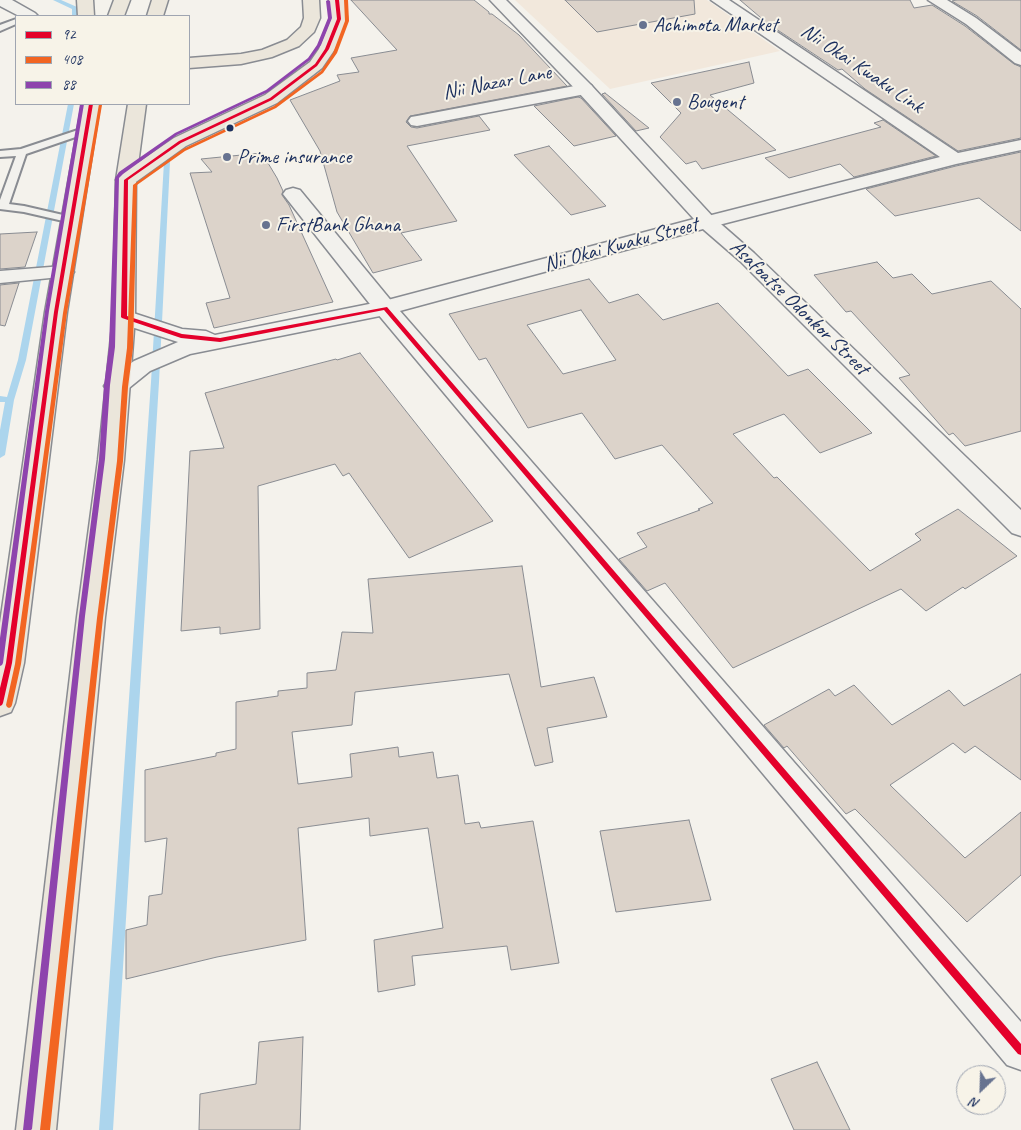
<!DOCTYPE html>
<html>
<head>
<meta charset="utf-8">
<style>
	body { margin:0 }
	#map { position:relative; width:1021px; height:1130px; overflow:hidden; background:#f4f2ec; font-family:Caveat,sans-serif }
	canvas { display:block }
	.legend { position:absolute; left:15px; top:15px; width:175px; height:90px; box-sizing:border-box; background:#f7f3e8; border:1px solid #9fa5b1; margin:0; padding:6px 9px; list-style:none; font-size:15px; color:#1b2f5e }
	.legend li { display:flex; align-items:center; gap:10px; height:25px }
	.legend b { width:25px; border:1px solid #9fa5b1 }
	.north { position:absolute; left:956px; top:1065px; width:50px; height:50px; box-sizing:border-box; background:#f7f3e8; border:1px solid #9fa5b1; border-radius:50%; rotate:204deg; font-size:14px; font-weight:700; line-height:20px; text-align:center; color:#1b2f5e }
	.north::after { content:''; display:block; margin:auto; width:18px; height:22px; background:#677390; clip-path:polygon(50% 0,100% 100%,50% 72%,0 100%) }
</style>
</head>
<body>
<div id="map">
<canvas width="1021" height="1130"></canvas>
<ul class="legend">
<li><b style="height:6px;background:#e4002b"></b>92</li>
<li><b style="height:6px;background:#f26522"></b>408</li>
<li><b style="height:6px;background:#8e44ad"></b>88</li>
</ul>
<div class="north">N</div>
</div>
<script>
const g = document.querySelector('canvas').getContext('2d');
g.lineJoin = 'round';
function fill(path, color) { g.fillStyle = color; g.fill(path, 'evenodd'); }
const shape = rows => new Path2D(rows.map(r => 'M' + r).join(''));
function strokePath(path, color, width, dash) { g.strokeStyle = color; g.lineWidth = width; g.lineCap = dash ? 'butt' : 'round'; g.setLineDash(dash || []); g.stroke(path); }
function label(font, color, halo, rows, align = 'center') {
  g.font = font + ' Caveat,sans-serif'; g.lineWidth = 4; g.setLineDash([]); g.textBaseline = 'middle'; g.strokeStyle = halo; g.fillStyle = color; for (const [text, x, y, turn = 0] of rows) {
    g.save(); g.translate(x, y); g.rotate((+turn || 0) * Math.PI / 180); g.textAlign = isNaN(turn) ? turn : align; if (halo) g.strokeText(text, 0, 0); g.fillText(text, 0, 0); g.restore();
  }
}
fill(shape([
	[515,0,707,0,780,51,610,89]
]), '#f2e8dc');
fill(shape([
	[53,0,61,0,77,7,78,16,72,16,72,9,53,0],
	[68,104,74,104,26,360,14,400,5,455,0,458,0,430,5,402,0,402,0,396,7,397,18,360,68,104],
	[167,160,170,162,159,382,113,1130,99,1130,151,382,164,162,167,160]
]), '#acd5ed');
const building = shape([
	[351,0,474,0,489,12,489,14,492,14,519,35,567,86,410,116,406,122,411,127,417,128,479,116,490,130,407,146,457,221,401,233,422,260,373,273,337,212,320,151,290,100,340,81,337,75,359,72,351,58,397,50,351,0],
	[565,0,694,0,695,14,597,32,565,0],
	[740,0,910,0,914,8,932,5,965,26,1014,64,1021,67,1021,138,958,151,865,89,842,69,838,70,767,23,740,0],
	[956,0,1021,0,1021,50,977,16,952,1,956,0],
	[749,62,754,83,710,95,776,150,702,169,696,161,686,164,660,137,681,113,651,83,749,62],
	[605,93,649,128,636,131,602,94,605,93],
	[578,97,581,98,616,136,574,146,534,106,578,97],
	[883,120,936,156,854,177,840,164,789,178,765,158,881,127,874,123,883,120],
	[549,146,606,206,571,215,514,155,549,146],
	[1021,152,1021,231,979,198,895,216,866,189,956,166,1021,152],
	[262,153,277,178,283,191,282,195,289,205,333,302,214,328,206,303,230,298,190,173,212,172,201,159,262,153],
	[37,232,25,267,0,269,0,234,37,232],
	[877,262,893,278,912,274,932,294,991,281,1021,309,1021,431,965,446,953,433,949,435,899,378,910,375,851,311,846,312,814,275,877,262],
	[589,279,609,303,638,294,663,320,718,303,788,376,808,369,872,433,820,453,784,414,733,434,774,478,777,477,870,571,921,540,915,534,958,509,1017,556,965,589,963,587,926,611,901,589,733,668,665,583,647,591,619,559,647,547,637,533,700,510,698,509,713,503,662,445,615,459,582,413,528,428,486,358,479,360,449,314,589,279],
	[581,310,616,360,563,374,527,325,581,310],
	[19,283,5,326,0,325,0,285,19,283],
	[360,353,493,521,409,558,349,473,343,476,335,464,258,486,260,629,220,634,220,627,181,631,190,451,224,448,205,393,336,359,337,360,360,353],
	[522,566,541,687,594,677,607,717,547,728,553,762,535,766,509,674,355,692,352,725,292,732,298,784,352,777,350,754,398,747,399,757,433,752,437,778,458,775,465,824,479,822,481,828,533,821,559,963,511,970,507,946,412,956,415,985,378,992,374,940,443,928,428,828,370,836,369,818,298,828,306,940,217,957,126,979,126,930,147,925,149,896,162,894,167,838,145,842,145,770,216,756,216,753,236,749,236,702,278,696,278,691,307,688,307,673,336,670,342,632,373,633,368,579,522,566],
	[1021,674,1021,780,975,746,965,753,953,743,890,785,965,858,1021,812,1021,875,967,922,855,809,846,814,787,746,784,748,764,725,829,689,835,696,854,685,892,725,949,690,964,706,1021,674],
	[689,820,711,900,616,912,600,831,689,820],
	[303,1037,300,1130,199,1130,200,1094,256,1084,259,1042,303,1037],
	[817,1062,850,1130,794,1130,771,1079,817,1062]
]);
fill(building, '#dcd3ca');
strokePath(building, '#898c92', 1);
const lane = shape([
	[16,19,16,24,0,31,0,25,16,19],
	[87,127,90,128,90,132,26,154,9,204,24,206,76,218,77,220,76,222,72,223,24,212,0,209,0,200,16,156,0,157,0,151,21,149,87,127]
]);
const street = shape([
	[0,0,12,0,35,13,38,16,19,16,0,6,0,0],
	[711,0,729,0,958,153,1021,140,1021,150,956,164,707,228,700,226,697,222,700,218,940,157,711,0],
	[928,0,947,0,976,18,1021,52,1021,65,1015,63,966,24,928,0],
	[585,84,591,85,594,89,591,93,417,126,411,125,408,121,411,117,417,116,585,84],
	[293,188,300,190,393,303,1021,1022,1021,1070,1007,1065,377,313,283,194,286,190,293,188],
	[63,266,70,268,74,272,70,276,0,283,0,271,63,266]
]);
const secondary = shape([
	[490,0,506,0,591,85,714,218,754,253,1021,510,1021,536,1012,533,740,261,703,229,385,315,190,354,150,371,124,392,116,394,108,392,104,386,108,380,134,361,178,342,116,322,113,317,116,312,124,310,182,329,206,331,215,335,384,301,694,219,579,93,490,0]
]);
const primary = shape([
	[303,0,319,0,320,18,314,32,299,46,272,57,241,64,189,68,189,58,241,54,262,50,287,40,301,27,304,18,303,0],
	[329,0,345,0,347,19,335,49,322,68,277,103,186,146,133,184,126,186,119,184,116,180,119,176,174,138,265,95,310,62,319,49,331,19,329,0]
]);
const highway = shape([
	[77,0,93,0,94,16,78,16,77,0],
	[114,0,130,0,124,16,108,16,114,0],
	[152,0,168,0,163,16,147,16,152,0],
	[82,104,100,104,67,312,24,663,15,703,11,712,0,716,0,623,45,312,82,104],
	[128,104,146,104,136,180,135,317,124,460,105,617,56,1130,16,1130,77,617,98,460,113,317,116,180,128,104]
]);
strokePath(lane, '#898c92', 4);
strokePath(street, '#898c92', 3);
strokePath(secondary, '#898c92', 3);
strokePath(primary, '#898c92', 3);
strokePath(highway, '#898c92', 3);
fill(lane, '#f2f1ed');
fill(street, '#f2f1ed');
fill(secondary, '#f2f1ed');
fill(primary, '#ebe6db');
fill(highway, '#ebe6db');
fill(shape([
	[335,0,339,0,341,19,329,49,317,66,272,100,181,143,128,180,127,316,182,334,220,338,387,307,1021,1044,1021,1055,1018,1054,384,310,220,342,181,338,122,318,121,317,124,180,179,141,270,98,315,64,325,49,337,19,335,0],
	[89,104,93,104,58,312,12,663,3,703,2,705,0,706,0,688,6,663,54,312,89,104]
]), '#e4002b');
fill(shape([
	[344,0,348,0,349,21,337,53,323,73,276,108,185,151,137,185,133,348,128,387,123,461,103,618,50,1130,40,1130,97,618,117,461,122,387,127,348,133,185,183,149,274,106,321,71,333,53,345,21,344,0],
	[99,104,102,105,67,313,21,664,12,705,11,707,9,708,7,707,6,705,15,664,63,313,99,104]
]), '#f26522');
fill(shape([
	[328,0,330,1,332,18,321,45,310,60,268,92,177,135,123,174,119,178,115,347,110,385,105,459,85,616,32,1129,31,1130,23,1130,79,616,99,459,104,385,109,347,115,178,119,172,175,133,266,90,308,58,317,45,328,18,326,1,328,0],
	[80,104,84,104,49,311,3,663,2,665,0,666,0,638,45,311,80,104]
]), '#8e44ad');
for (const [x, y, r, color] of [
	[643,25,5,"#677390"],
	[677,102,5,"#677390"],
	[230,128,4.5,"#1b2f5e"],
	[227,157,5,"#677390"],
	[266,225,5,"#677390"]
]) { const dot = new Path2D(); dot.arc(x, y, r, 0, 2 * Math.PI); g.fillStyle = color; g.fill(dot); strokePath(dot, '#f7f3e8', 2); }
label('21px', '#1b2f5e', '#f7f3e8', [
	["Achimota Market",653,25],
	["Bougent",687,102],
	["Prime insurance",237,157],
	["FirstBank Ghana",276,225]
], 'left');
label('21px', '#1b2f5e', '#f7f3e8', [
	["Nii Okai Kwaku Link",862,69,34],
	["Nii Nazar Lane",497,83,-11],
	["Nii Okai Kwaku Street",621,245,-15],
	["Asafoatse Odonkor Street",799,308,44]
]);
</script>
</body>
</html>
